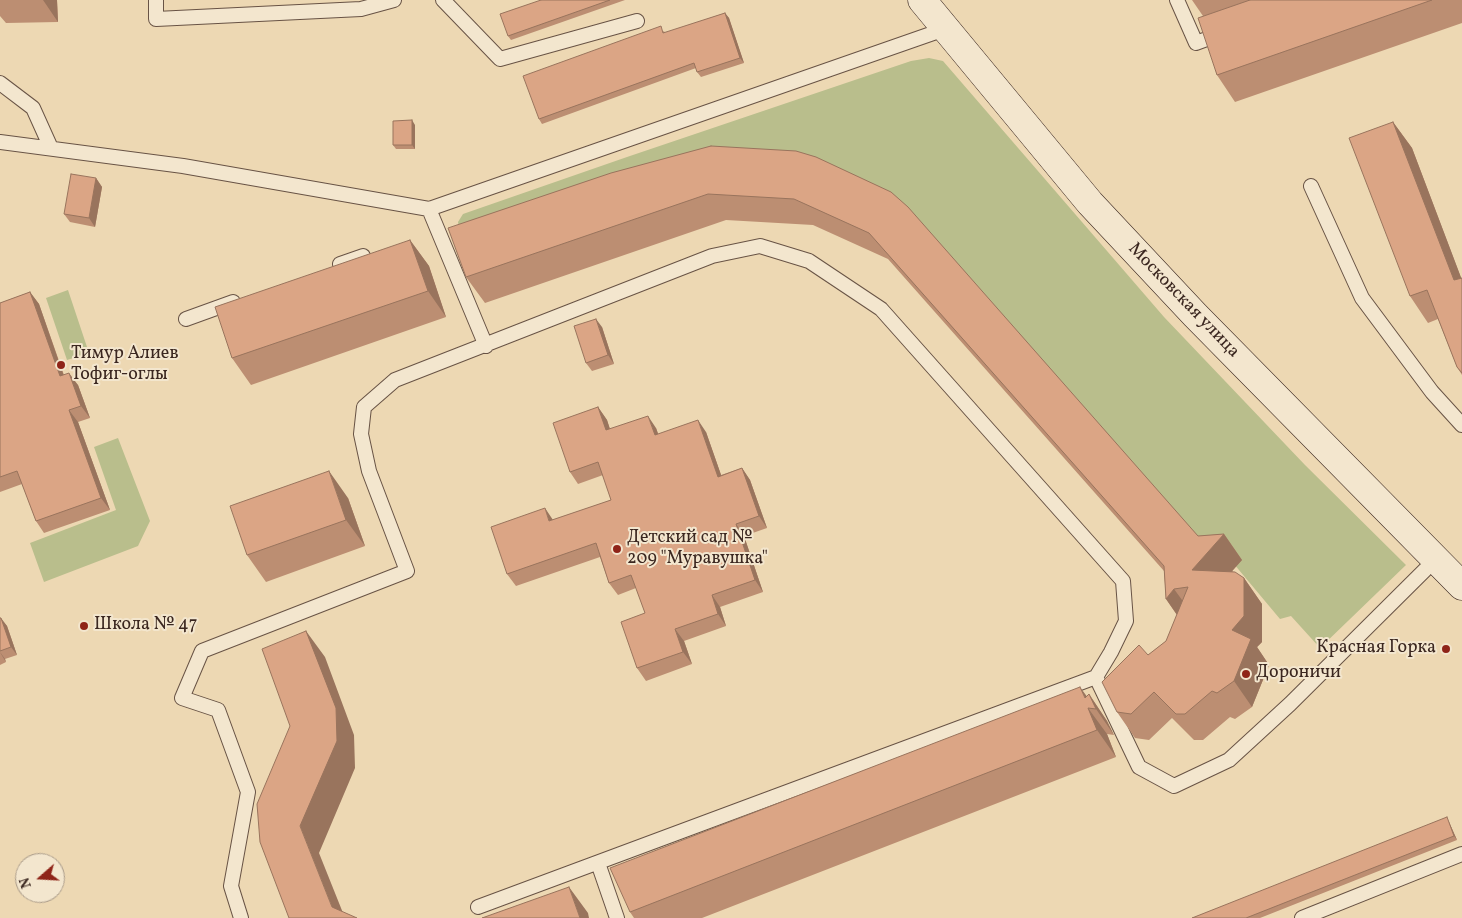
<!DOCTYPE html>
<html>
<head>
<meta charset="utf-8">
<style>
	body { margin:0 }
	#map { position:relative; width:1462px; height:918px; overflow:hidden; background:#edd8b3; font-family:Vollkorn,serif }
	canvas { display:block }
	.north { position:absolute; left:15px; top:853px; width:50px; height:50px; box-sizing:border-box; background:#f3e6ce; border:1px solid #a99a88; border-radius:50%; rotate:251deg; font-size:14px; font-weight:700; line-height:20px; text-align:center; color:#3b2720 }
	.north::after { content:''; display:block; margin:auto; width:18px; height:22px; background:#8f2418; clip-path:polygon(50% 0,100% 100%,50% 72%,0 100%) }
</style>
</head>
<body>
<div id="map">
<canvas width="1462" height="918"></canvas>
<div class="north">N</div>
</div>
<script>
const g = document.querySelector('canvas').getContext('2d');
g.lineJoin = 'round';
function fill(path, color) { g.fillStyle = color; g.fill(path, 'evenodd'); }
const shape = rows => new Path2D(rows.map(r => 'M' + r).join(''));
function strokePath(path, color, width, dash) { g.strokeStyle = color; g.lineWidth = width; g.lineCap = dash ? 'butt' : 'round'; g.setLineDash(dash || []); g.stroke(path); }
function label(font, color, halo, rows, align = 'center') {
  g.font = font + ' Vollkorn,serif'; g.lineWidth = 4; g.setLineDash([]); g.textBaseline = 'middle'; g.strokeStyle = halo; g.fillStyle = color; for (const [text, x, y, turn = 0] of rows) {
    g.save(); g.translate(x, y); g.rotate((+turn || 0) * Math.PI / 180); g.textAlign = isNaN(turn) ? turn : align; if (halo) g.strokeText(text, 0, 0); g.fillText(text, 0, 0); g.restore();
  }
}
fill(shape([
	[929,58,943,61,1164,317,1305,465,1406,565,1320,648,1291,616,1280,619,1213,539,1202,546,834,183,459,229,458,222,463,214,627,157,911,61],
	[68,290,89,353,67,360,46,298],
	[118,438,150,521,138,546,44,582,30,543,116,510,94,447]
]), '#b9be8c');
const service = shape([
	[156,0,156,19,361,9,394,0],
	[443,0,500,59,637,21],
	[1177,0,1196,43,1223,33],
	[0,83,33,108,51,148],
	[0,142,183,166,429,209,945,29],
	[1311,186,1362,298,1432,392,1462,425],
	[429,209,486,346],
	[340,264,363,256],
	[186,319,233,302],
	[1096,677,1139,767,1174,786,1229,760,1290,704,1436,559],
	[598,863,617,918],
	[241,918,231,886,248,792,218,710,182,698,202,651,407,571,369,471,361,434,364,407,395,380,712,256,760,246,809,261,881,309,1123,581,1126,621,1111,652,1096,677,478,907],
	[1302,918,1462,854]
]);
const secondary = shape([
	[922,0,1090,203,1195,315,1462,586]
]);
strokePath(service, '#685345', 16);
strokePath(secondary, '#3b2720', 29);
strokePath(service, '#f3e6ce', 14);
strokePath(secondary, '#f3e6ce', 28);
fill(shape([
	[0,0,57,0,58,22,6,23,0,16],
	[541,0,625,0,511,40,508,36],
	[1192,0,1462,0,1462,23,1235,102,1217,75,1203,16],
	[725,13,729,18,744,63,701,77,697,72,696,68,542,124,539,119,664,31,665,33],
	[1393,122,1412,148,1461,278,1462,278,1462,375,1457,367,1438,319,1428,323,1410,296],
	[415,125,415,149,396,149,393,145],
	[796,151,1198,536,1224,534,1242,560,1232,571,1244,578,1262,604,1262,642,1257,647,1269,665,1252,707,1235,719,1230,717,1203,740,1194,740,1172,718,1149,740,1135,738,1117,712,1148,655,1166,641,1177,615,1166,599,1164,571,888,259,813,225,726,220,485,303,466,277],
	[96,178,102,187,95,227,70,222,64,214],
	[410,240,429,266,446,317,251,385,232,358],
	[30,292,39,304,64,375,78,385,90,418,78,422,110,510,44,533,36,521,22,484,0,492,0,303],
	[602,327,614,364,592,371,586,363],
	[598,407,607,420,610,429,656,428,658,434,706,432,721,475,742,468,750,480,767,528,744,536,763,592,720,607,726,626,684,641,692,664,646,681,637,668,645,613,636,588,618,595,609,583,600,557,516,586,507,574,553,520,611,500,603,475,578,484,570,472],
	[348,498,365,546,266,582,247,555],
	[0,618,7,626,17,655,5,659,6,662,0,665],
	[1089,694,1107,721,1114,735,1107,734,1116,757,702,918,634,918,630,912,1087,696],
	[1449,822,1457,840,1260,918,1192,918]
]), '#bc8e72');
fill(shape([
	[43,0,57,0,58,22],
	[725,13,729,18,744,63,740,58],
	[412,120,415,125,415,149,412,145],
	[1393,122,1412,148,1462,280,1454,280],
	[96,178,102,187,95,227,89,218],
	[410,240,429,266,446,317,428,291],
	[30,292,39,304,68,388,60,376],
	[596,319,602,327,614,364,608,355],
	[69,373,78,385,90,418,81,406],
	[598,407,607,420,614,442,606,430],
	[69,410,78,422,110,510,101,498],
	[648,416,656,428,663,447,655,435],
	[698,420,706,432,726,489,718,477],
	[742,468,750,480,767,528,759,516],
	[329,471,348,498,365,546,346,520],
	[545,508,553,520,549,521],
	[736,524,744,536,763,592,755,580],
	[1224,534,1242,560,1210,596,1192,570],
	[1244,578,1262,604,1262,642,1257,647,1269,665,1252,707,1234,681,1232,630],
	[1174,589,1193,615,1184,625,1166,599],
	[712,595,720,607,726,626,718,614],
	[1,618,7,626,17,655,11,647],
	[675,629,684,641,692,664,683,652],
	[306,631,325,657,354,735,355,768,319,853,345,918,332,907,300,826],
	[0,652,5,659,6,662,1,654],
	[1080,687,1096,709,1085,698],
	[1089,694,1107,721,1114,735,1096,709],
	[1088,708,1107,734,1116,757,1097,730],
	[1447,817,1449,822,1457,840,1454,836],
	[569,887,588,913,589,918,580,918]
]), '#99745d');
const building = shape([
	[541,0,610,0,508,36,500,14,541,0],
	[1250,0,1432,0,1217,75,1198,18,1250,0],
	[725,13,740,58,697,72,694,63,539,119,523,76,661,26,663,33,725,13],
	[412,120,412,145,393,145,393,121,412,120],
	[1393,122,1454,280,1462,278,1462,373,1457,367,1427,290,1410,296,1349,138,1393,122],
	[711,146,796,151,816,157,891,192,908,207,1198,536,1224,534,1192,570,1235,572,1244,578,1244,616,1232,630,1251,639,1234,681,1217,693,1212,691,1185,714,1176,714,1154,692,1131,714,1117,712,1102,682,1139,645,1148,655,1166,641,1188,587,1174,589,1166,599,1164,566,869,233,794,199,708,194,466,277,448,228,611,173,711,146],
	[71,174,96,178,89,218,64,214,71,174],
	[410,240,428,291,232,358,215,307,410,240],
	[30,292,60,376,69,373,81,406,69,410,101,498,36,521,17,471,0,477,0,303,30,292],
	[596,319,608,355,586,363,574,326,596,319],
	[598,407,606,430,648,416,655,435,698,420,718,477,742,468,759,516,736,524,755,580,712,595,718,614,675,629,683,652,637,668,621,622,645,613,631,575,609,583,596,543,507,574,491,527,545,508,549,521,611,500,598,462,570,472,553,423,598,407],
	[329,471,346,520,247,555,230,506,329,471],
	[0,618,1,618,11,647,0,651,0,618],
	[306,631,336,708,337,741,300,826,332,907,357,918,289,918,260,842,257,804,290,726,262,649,306,631],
	[1080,687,1085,698,1089,694,1096,709,1088,708,1097,730,630,912,610,868,1080,687],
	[1447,817,1454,836,1246,918,1192,918,1447,817],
	[569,887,580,918,482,918,569,887]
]);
fill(building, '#dba585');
strokePath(building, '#99745d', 1);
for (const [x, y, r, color] of [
	[61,365,5,"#8f2418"],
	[617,549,5,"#8f2418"],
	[84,626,5,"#8f2418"],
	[1446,649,5,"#8f2418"],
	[1246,674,5,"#8f2418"]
]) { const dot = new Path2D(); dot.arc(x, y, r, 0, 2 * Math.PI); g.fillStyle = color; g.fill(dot); strokePath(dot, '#f3e6ce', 2); }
label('18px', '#3b2720', '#f3e6ce', [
	["Московская улица",1183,301,46]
]);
label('18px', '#3b2720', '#f3e6ce', [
	["Тимур Алиев",71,355],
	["Тофиг-оглы",71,376],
	["Детский сад №",627,539],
	["209 \"Муравушка\"",627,560],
	["Школа № 47",94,626],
	["Красная Горка",1436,649,"right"],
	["Дороничи",1256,674]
], 'left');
</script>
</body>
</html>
